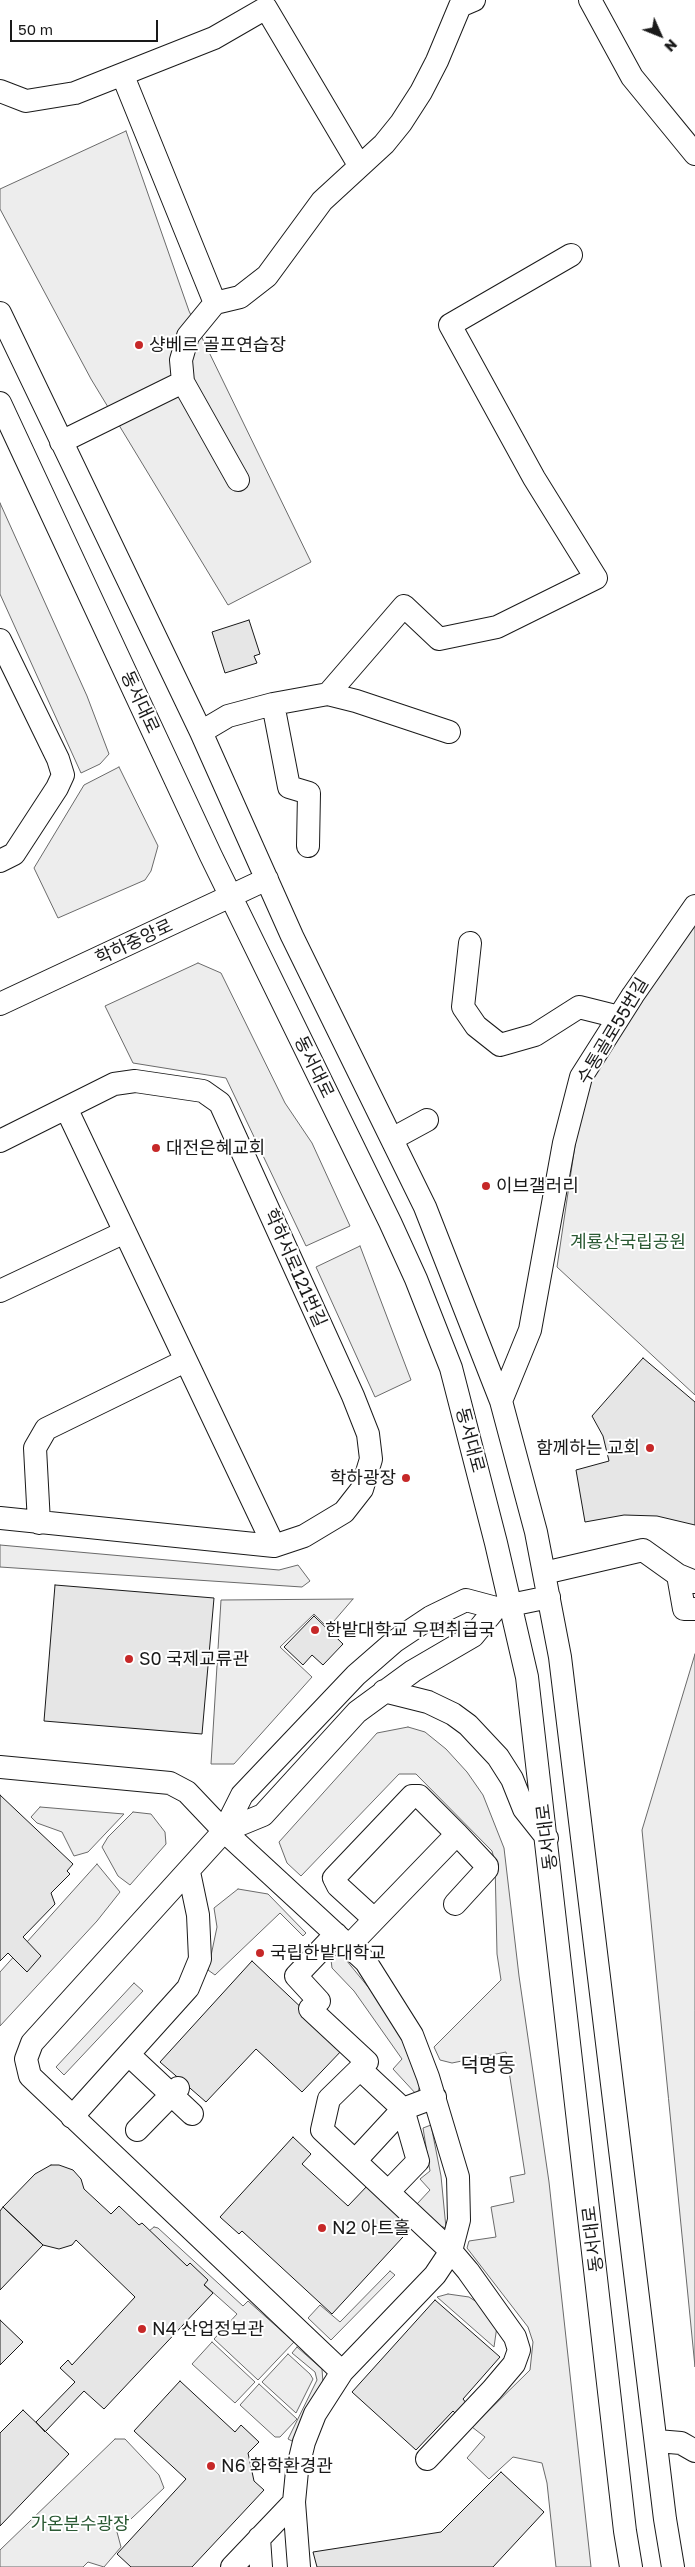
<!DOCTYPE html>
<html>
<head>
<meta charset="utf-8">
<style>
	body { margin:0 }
	#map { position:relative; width:695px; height:2567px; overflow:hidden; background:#fff; font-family:"Golos Text",sans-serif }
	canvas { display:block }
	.north { position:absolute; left:635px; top:10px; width:50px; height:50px; -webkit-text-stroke:4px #fff; paint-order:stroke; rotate:134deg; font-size:14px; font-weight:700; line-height:20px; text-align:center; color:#1a1a1a }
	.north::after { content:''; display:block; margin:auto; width:18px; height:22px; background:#1a1a1a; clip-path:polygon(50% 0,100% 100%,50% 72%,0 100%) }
	.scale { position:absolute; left:10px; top:20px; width:148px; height:22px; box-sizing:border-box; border:2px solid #1a1a1a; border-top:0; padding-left:6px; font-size:15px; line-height:18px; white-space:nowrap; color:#1a1a1a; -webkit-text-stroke:4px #fff; paint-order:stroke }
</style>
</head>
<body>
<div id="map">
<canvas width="695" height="2567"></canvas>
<div class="north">N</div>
<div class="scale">50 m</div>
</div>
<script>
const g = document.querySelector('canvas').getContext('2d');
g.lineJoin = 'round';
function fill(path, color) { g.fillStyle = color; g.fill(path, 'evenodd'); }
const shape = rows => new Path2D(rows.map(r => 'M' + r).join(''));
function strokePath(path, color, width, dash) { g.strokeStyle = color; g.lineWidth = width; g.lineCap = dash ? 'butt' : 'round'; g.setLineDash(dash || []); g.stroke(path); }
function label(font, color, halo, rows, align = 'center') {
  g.font = font + ' "Golos Text","Noto Sans KR",sans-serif'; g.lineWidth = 4; g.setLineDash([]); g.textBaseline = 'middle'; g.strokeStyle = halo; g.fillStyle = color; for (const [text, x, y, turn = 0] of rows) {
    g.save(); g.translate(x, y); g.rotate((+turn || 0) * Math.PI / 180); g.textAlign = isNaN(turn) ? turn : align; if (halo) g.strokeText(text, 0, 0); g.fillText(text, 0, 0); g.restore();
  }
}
const green = shape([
	[126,131,189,311,311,562,228,605,91,379,0,209,0,189,126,131],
	[0,503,87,696,109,754,100,764,81,773,0,594,0,503],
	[119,767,158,846,151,871,145,880,58,918,34,868,84,785,119,767],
	[695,917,695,1395,557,1267,578,1125,589,1079,695,917],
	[198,963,221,973,285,1103,312,1143,350,1226,306,1246,226,1078,133,1063,105,1006,198,963],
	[360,1246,411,1380,375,1397,316,1267,360,1246],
	[0,1545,279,1570,298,1565,310,1581,302,1587,0,1567,0,1545],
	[353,1599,328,1628,314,1614,280,1647,312,1677,234,1764,211,1764,221,1600,353,1599],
	[695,1654,695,2367,642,1830,695,1654],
	[408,1727,425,1732,446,1749,467,1772,483,1795,504,1848,519,1976,549,2182,591,2567,556,2567,547,2483,542,2463,513,2457,489,2479,467,2458,485,2437,472,2427,530,2370,533,2342,528,2327,467,2248,469,2241,496,2237,491,2207,514,2202,510,2177,525,2174,506,2052,452,2063,440,2060,434,2047,501,1980,497,1954,495,1862,492,1851,416,1774,399,1774,301,1876,287,1863,279,1842,377,1733,408,1727],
	[40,1807,124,1814,88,1852,74,1856,62,1832,37,1823,31,1817,40,1807],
	[133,1812,151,1814,165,1832,166,1844,130,1885,118,1876,102,1847,108,1837,133,1812],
	[97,1864,120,1892,97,1921,0,2026,0,1972,97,1864],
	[238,1889,268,1894,306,1933,303,1936,280,1913,215,1975,208,1970,217,1927,214,1908,238,1889],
	[336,1955,342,1955,391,2015,421,2082,417,2095,393,2069,402,2059,354,1991,332,1968,331,1960,336,1955],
	[134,1983,143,1991,64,2075,56,2067,134,1983],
	[431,2125,441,2176,446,2228,437,2225,417,2204,430,2190,420,2179,430,2171,423,2128,431,2125],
	[154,2227,158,2228,243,2306,248,2301,294,2342,258,2380,214,2339,237,2314,150,2236,149,2231,154,2227],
	[390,2271,395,2275,331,2340,308,2318,320,2305,340,2322,390,2271],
	[448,2294,469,2297,483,2306,497,2326,494,2347,437,2297,448,2294],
	[212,2342,255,2382,235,2403,192,2364,212,2342],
	[297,2347,322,2369,323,2383,292,2441,288,2439,317,2380,315,2372,292,2353,297,2347],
	[288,2354,310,2374,313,2379,296,2413,262,2382,288,2354],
	[259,2384,297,2419,280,2437,275,2437,240,2405,259,2384],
	[115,2439,125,2439,159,2475,164,2488,117,2532,121,2547,104,2567,88,2562,83,2567,0,2567,0,2550,115,2439]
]);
fill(green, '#ededed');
strokePath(green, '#6a6a6a', 1);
const building = shape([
	[249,620,260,654,254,656,257,663,225,673,212,632,249,620],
	[643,1358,695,1402,695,1525,657,1516,624,1515,585,1522,576,1470,609,1461,603,1436,592,1416,643,1358],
	[55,1585,214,1598,202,1734,44,1721,55,1585],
	[314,1616,343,1644,323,1665,312,1655,303,1665,284,1647,314,1616],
	[0,1795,73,1864,67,1871,70,1874,51,1893,55,1904,23,1937,41,1956,27,1972,8,1953,0,1961,0,1795],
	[252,1961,344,2048,302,2092,256,2049,206,2102,160,2062,252,1961],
	[293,2137,311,2154,302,2164,348,2206,369,2184,414,2225,332,2314,242,2231,239,2234,220,2217,293,2137],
	[51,2165,59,2165,73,2170,81,2179,84,2189,111,2214,119,2206,139,2225,142,2223,187,2266,190,2263,208,2280,204,2285,213,2293,104,2409,84,2391,45,2432,36,2422,75,2382,60,2368,68,2360,72,2365,135,2297,76,2240,72,2245,59,2249,43,2245,3,2207,35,2174,51,2165],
	[3,2207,43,2245,0,2290,0,2211,3,2207],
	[435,2300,500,2357,463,2399,467,2404,457,2415,453,2411,416,2450,352,2392,435,2300],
	[0,2320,23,2342,0,2365,0,2320],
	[180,2381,235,2432,241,2425,259,2442,248,2453,254,2481,264,2490,192,2567,131,2567,117,2554,186,2479,134,2431,180,2381],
	[23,2410,69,2454,0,2526,0,2433,23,2410],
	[501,2472,544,2512,493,2567,317,2567,313,2552,441,2532,501,2472]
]);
fill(building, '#e6e6e6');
strokePath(building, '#1a1a1a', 1);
const minor = shape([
	[590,0,632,77,695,154],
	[123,76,215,303],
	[0,91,26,101,75,93,214,38,266,8,359,165],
	[0,313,201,732,292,936,425,1207,501,1401,536,1532,560,1657,665,2519,673,2567],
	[0,403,211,856,390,1222,416,1279,451,1368,496,1543,527,1677,625,2531,631,2567],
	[61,442,183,382],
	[238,480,183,382,181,360,188,336,215,303,240,297,267,276,322,201,384,144,401,123,421,92,437,61,460,6,474,0],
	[0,640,58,759,63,775,57,788,14,854,0,861],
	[328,694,356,701,449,732],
	[273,704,289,787,309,793,308,846],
	[201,732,228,716,273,704,328,694,404,606,439,639,497,627,596,578,534,478,450,325,571,255],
	[470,943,463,1007,476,1026,500,1045,535,1035,579,1007,619,1017],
	[0,1004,267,879],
	[67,1110,274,1546],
	[392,1139,427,1120],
	[0,1141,114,1084,135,1081,203,1091,220,1103,353,1396,368,1434,371,1459,362,1489,344,1512,304,1536,274,1546,0,1518],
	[0,1291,125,1232],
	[501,1401,530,1330,564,1143,581,1077,633,995,695,906],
	[39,1523,35,1448,46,1429,185,1361],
	[544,1573,643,1550,678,1575,695,1582],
	[678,1575,684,1609,695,1609],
	[384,1691,428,1702,453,1714,468,1725,498,1757,512,1779,524,1809,547,1838],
	[0,1767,170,1783,187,1792,224,1831,366,1962,412,2035,428,2077,458,2177,459,2220,451,2251,435,2275,342,2372,315,2414,304,2442,297,2471,294,2502,299,2567],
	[224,1831,263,1815,357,1712,413,1671,473,1636,496,1608],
	[374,1919,338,1886,334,1878,412,1796,419,1796,457,1834],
	[336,1934,296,1976,319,2001,310,2009,367,2062,329,2099,322,2130,451,2251,468,2271,515,2337,519,2350,514,2364,492,2390,427,2459],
	[349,1946,457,1834,487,1866,487,1869,455,1904],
	[129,2055,192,2114],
	[72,2117,188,1988,200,1959,198,1915,189,1872],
	[137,2130,178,2088],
	[355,2161,403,2109,360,2069],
	[388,2192,418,2161,403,2109,435,2097],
	[342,2372,30,2076,26,2059,32,2043,224,1831,242,1795,356,1675,395,1641,431,1617,466,1600,496,1608,549,1597],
	[657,2441,681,2443,695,2451],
	[259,2538,261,2567],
	[232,2567,294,2502]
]);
strokePath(minor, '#1a1a1a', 24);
strokePath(minor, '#fff', 22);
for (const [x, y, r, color] of [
	[139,345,5,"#c62828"],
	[156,1148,5,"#c62828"],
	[486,1186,5,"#c62828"],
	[650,1448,5,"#c62828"],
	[406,1478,5,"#c62828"],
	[315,1630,5,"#c62828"],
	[129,1659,5,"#c62828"],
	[260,1953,5,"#c62828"],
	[322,2228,5,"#c62828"],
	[142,2329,5,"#c62828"],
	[211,2466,5,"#c62828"]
]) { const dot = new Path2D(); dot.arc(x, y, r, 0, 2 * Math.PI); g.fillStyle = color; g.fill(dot); strokePath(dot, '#fff', 2); }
label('18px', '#1a1a1a', '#fff', [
	["샹베르 골프연습장",149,345],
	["대전은혜교회",166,1148],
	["이브갤러리",496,1186],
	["함께하는 교회",640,1448,"right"],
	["학하광장",396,1478,"right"],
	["한밭대학교 우편취급국",325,1630],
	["S0 국제교류관",139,1659],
	["국립한밭대학교",270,1953],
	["N2 아트홀",332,2228],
	["N4 산업정보관",152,2329],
	["N6 화학환경관",221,2466]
], 'left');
label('18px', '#1a1a1a', '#fff', [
	["동서대로",140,702,65],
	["학하중앙로",134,942,-25],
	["수통골로55번길",613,1031,-59],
	["동서대로",314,1067,64],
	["학하서로121번길",295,1268,66],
	["동서대로",470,1440,75],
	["동서대로",547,1837,-97],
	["동서대로",593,2239,-97]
]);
label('18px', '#2b5a34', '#fff', [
	["계룡산국립공원",628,1242],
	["가온분수광장",80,2524]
]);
label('20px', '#1a1a1a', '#fff', [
	["덕명동",488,2066]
]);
</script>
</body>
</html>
